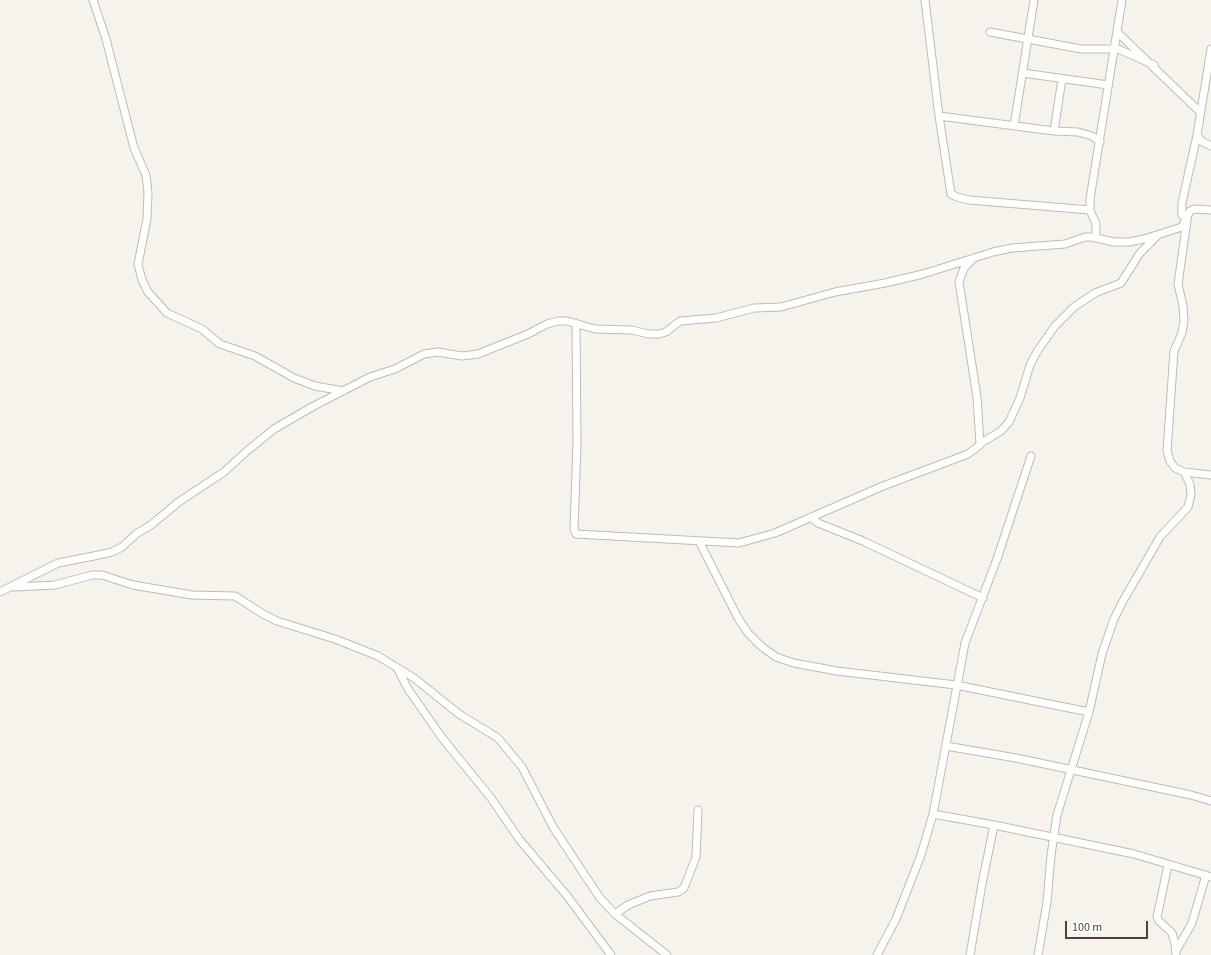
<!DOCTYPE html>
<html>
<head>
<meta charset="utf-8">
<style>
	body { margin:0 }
	#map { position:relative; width:1211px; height:955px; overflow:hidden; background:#f6f3ec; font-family:"Source Sans 3",sans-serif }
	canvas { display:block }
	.scale { position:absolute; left:1065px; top:921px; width:83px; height:18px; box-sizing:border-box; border:2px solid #4b4439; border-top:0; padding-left:5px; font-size:12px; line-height:14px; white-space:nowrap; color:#4b4439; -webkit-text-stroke:3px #fff; paint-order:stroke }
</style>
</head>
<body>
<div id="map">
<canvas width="1211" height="955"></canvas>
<div class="scale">100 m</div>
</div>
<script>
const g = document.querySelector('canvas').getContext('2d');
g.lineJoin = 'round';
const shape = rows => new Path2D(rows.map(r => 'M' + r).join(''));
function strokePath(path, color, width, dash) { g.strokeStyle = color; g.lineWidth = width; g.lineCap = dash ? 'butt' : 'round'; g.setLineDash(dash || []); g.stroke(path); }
const minor = shape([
	[93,0,106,39,134,148,146,175,148,193,147,219,138,264,142,280,148,292,167,313,202,329,220,344,255,356,294,378,315,386,343,391],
	[925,0,939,116,951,194,957,197,969,200,1090,210],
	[990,32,1081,49,1118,49,1154,65],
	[1117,32,1200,112],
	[1023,73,1108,85],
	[939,116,1054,131,1078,132,1092,136,1100,142],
	[1014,126,1034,0],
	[1054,131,1062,79],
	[1197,135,1201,141,1211,146],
	[1186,218,1182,215,1182,203,1197,135,1211,49],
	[1187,220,1178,284,1183,306,1184,321,1182,333,1174,351,1167,451,1170,461,1175,468,1184,472,1211,475],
	[1096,237,1096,224,1090,210,1090,199,1122,0],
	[576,323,577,443,574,529,576,534,739,543,775,533,883,486,968,454,980,445,977,397,959,282,964,268,973,259],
	[981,443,1001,431,1009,422,1020,398,1030,365,1038,350,1055,326,1074,307,1095,293,1121,283,1140,253,1156,237],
	[811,517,818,523,863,541,983,598],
	[699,541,738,618,748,633,762,647,776,657,794,663,837,671,956,685,1089,712],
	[14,587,55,585,92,575,102,575,133,585,192,595,235,596,263,614,277,621,335,639,378,656,414,678,459,714,498,738,522,767,553,827,600,898,615,914,667,955],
	[0,592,58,563,94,556,112,552,122,547,136,534,151,525,180,501,224,472,247,451,274,429,312,407,370,377,395,369,424,354,438,352,462,356,478,354,528,334,547,324,558,321,567,321,595,329,632,330,648,334,659,334,666,332,680,321,716,318,754,308,781,307,835,292,885,283,923,274,993,252,1012,248,1065,244,1085,237,1092,237,1114,242,1129,242,1144,239,1182,227,1190,211,1195,209,1211,210],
	[397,668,408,689,443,739,491,798,519,839,568,897,611,955],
	[946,746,1016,758,1191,795,1211,801],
	[933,814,994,825,1134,854,1211,877],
	[1168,865,1157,917,1159,921,1172,933,1175,944,1176,955],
	[615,914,628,905,650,896,678,892,684,888,696,857,698,810],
	[1176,951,1192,923,1206,875],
	[877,955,896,919,921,855,933,814,965,643,997,559,1031,456],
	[970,955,982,884,994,825],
	[1038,955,1047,902,1051,855,1057,815,1089,712,1102,654,1114,619,1123,601,1160,537,1188,507,1191,495,1190,484,1184,472]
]);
strokePath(minor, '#c2bbae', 9);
strokePath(minor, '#fff', 7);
</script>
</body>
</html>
